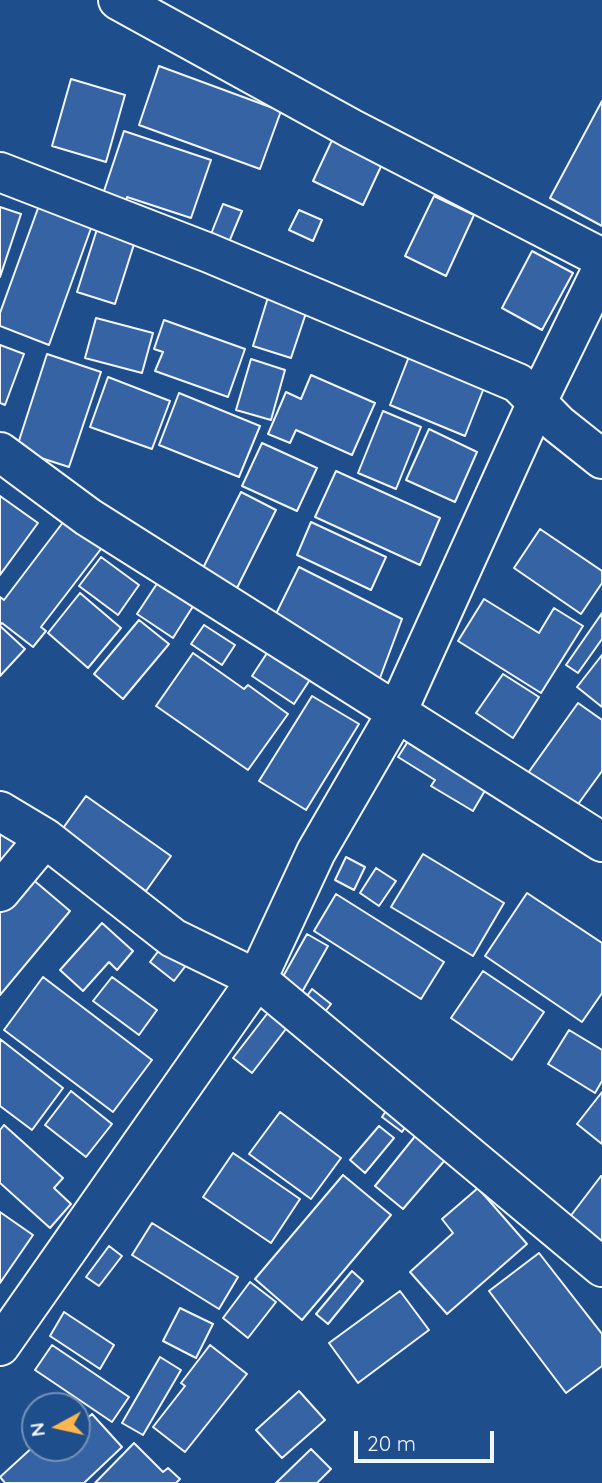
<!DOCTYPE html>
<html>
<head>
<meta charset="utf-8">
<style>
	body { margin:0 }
	#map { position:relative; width:602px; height:1483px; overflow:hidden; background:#1f4e8c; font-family:Quicksand,sans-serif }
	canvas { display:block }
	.north { position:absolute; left:21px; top:1392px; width:70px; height:70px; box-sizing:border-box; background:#1f4e8c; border:2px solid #7391ba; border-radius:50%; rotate:262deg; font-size:19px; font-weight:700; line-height:28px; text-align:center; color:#f2f6ff }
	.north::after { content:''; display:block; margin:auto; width:24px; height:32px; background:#ffb74d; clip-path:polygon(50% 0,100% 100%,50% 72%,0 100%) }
	.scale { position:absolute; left:354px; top:1431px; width:140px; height:32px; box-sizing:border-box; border:4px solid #f2f6ff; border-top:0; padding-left:9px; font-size:21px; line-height:24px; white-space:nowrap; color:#f2f6ff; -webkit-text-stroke:5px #1f4e8c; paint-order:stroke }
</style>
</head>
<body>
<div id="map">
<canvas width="602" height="1483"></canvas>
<div class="north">N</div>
<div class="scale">20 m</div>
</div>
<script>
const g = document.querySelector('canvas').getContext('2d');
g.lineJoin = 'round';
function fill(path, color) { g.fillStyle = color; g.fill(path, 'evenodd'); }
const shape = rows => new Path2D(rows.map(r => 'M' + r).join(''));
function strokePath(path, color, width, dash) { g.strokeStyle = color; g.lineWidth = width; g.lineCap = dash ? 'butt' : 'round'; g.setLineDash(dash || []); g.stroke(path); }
const building = shape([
	[159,66,281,111,260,169,139,125,159,66],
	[71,79,125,95,106,162,52,146,71,79],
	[602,101,602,226,550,198,602,101],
	[124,131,211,160,191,218,127,197,125,204,102,197,124,131],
	[334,136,384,160,363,205,313,181,334,136],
	[434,196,474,215,446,276,405,256,434,196],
	[41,200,94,220,49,345,0,326,0,313,41,200],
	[223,204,242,211,229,242,211,234,223,204],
	[0,207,21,214,0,277,0,207],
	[299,210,322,220,313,241,289,230,299,210],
	[98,226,136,238,115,304,77,292,98,226],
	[532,251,573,273,542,330,502,308,532,251],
	[269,294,308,307,291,358,253,346,269,294],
	[96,318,153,333,142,373,85,358,96,318],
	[164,320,245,349,228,397,155,371,163,352,154,349,164,320],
	[0,345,24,354,5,405,0,403,0,345],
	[412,349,487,380,465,436,390,405,412,349],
	[47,354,101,372,69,467,16,450,47,354],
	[251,359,285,370,271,420,236,410,251,359],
	[311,375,375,403,352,455,296,430,290,443,268,434,286,392,301,399,311,375],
	[108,377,170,401,152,449,90,427,108,377],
	[179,393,260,426,239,477,159,445,179,393],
	[383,411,421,427,396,489,358,473,383,411],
	[429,429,477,452,455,502,406,480,429,429],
	[262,443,317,468,297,511,242,486,262,443],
	[336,471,440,518,420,565,315,517,336,471],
	[241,492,276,510,236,590,201,572,241,492],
	[0,496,38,523,0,575,0,496],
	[67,517,104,545,41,627,46,631,33,647,2,623,0,625,0,597,4,600,67,517],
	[311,522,386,557,371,590,297,555,311,522],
	[540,529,602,571,602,583,581,614,514,568,540,529],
	[101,557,139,585,118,615,79,586,101,557],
	[299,567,402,619,377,686,270,626,299,567],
	[162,576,197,600,173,638,137,614,162,576],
	[80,593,121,628,88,668,48,633,80,593],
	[484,599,539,633,554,608,583,626,541,693,458,641,484,599],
	[602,613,602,639,578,673,566,665,602,613],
	[139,620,169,644,123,699,94,674,139,620],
	[204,625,235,645,222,665,191,644,204,625],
	[0,626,25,649,0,676,0,626],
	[271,647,313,675,294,704,252,676,271,647],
	[193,653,244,689,248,685,288,714,248,770,156,706,193,653],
	[602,655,602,707,577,687,602,655],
	[503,674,539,697,513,738,476,713,503,674],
	[312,696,359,724,306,810,259,781,312,696],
	[578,703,602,720,602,771,576,807,528,773,578,703],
	[412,735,490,782,473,811,431,786,435,780,398,757,412,735],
	[86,796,171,856,146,891,61,831,86,796],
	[0,829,25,850,0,868,0,829],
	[423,854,504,903,473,956,391,907,423,854],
	[346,857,365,867,354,890,335,880,346,857],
	[376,868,396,881,379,906,360,893,376,868],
	[24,872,70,911,0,995,0,902,24,872],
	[527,893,602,943,602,993,582,1022,485,956,527,893],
	[336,894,444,962,421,999,314,931,336,894],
	[102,923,133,951,117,970,109,962,83,991,60,970,102,923],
	[307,934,328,946,297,1001,276,989,307,934],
	[163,945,187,964,174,981,150,962,163,945],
	[483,971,544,1012,512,1060,451,1018,483,971],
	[43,977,152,1060,113,1112,4,1030,43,977],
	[112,977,157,1010,139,1035,93,1001,112,977],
	[312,989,331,1004,318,1021,299,1007,312,989],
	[270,1010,289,1025,252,1073,233,1058,270,1010],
	[569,1030,602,1050,602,1081,595,1093,548,1064,569,1030],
	[0,1039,63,1088,32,1130,0,1106,0,1039],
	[71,1091,112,1124,86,1157,45,1125,71,1091],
	[602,1092,602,1144,577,1124,602,1092],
	[390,1105,410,1120,402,1132,382,1117,390,1105],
	[280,1112,341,1158,311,1199,249,1154,280,1112],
	[4,1125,63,1178,54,1188,71,1204,50,1228,0,1183,0,1130,4,1125],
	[379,1126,394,1138,365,1173,350,1160,379,1126],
	[416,1135,445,1160,403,1209,375,1186,416,1135],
	[233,1153,300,1199,271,1243,203,1197,233,1153],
	[343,1175,391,1215,302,1320,255,1279,343,1175],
	[601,1176,602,1176,602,1244,569,1218,601,1176],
	[478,1188,527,1244,447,1314,410,1272,453,1233,442,1219,478,1188],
	[0,1212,33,1235,0,1283,0,1212],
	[152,1223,238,1277,219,1309,132,1255,152,1223],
	[109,1246,122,1256,99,1286,86,1277,109,1246],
	[539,1253,602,1334,602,1366,566,1393,489,1291,539,1253],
	[352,1271,363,1281,328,1324,316,1314,352,1271],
	[250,1282,276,1302,248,1338,223,1318,250,1282],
	[400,1291,429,1330,358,1383,329,1343,400,1291],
	[180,1308,213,1324,196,1358,163,1341,180,1308],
	[64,1312,114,1345,100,1369,50,1336,64,1312],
	[52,1345,129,1397,112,1422,35,1370,52,1345],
	[210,1345,247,1374,185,1452,153,1427,185,1386,181,1383,210,1345],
	[160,1357,181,1370,143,1435,122,1423,160,1357],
	[299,1391,325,1420,282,1458,256,1430,299,1391],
	[92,1414,122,1447,84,1483,5,1483,0,1477,35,1445,35,1448,77,1448,77,1427,92,1414],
	[134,1443,163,1472,168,1468,180,1479,176,1483,95,1483,134,1443],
	[311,1449,331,1469,317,1483,276,1483,311,1449]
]);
fill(building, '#3563a3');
strokePath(building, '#f2f6ff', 2);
const minor = shape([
	[118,0,352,129,602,258],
	[0,172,209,253,518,383,558,424,602,459],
	[0,452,88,517,602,842],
	[0,811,45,838,173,938,257,979,602,1267],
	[0,892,45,838],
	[0,1346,257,979,316,852,397,712,538,400,602,269]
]);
strokePath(minor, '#f2f6ff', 42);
strokePath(minor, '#1f4e8c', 38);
</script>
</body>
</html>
